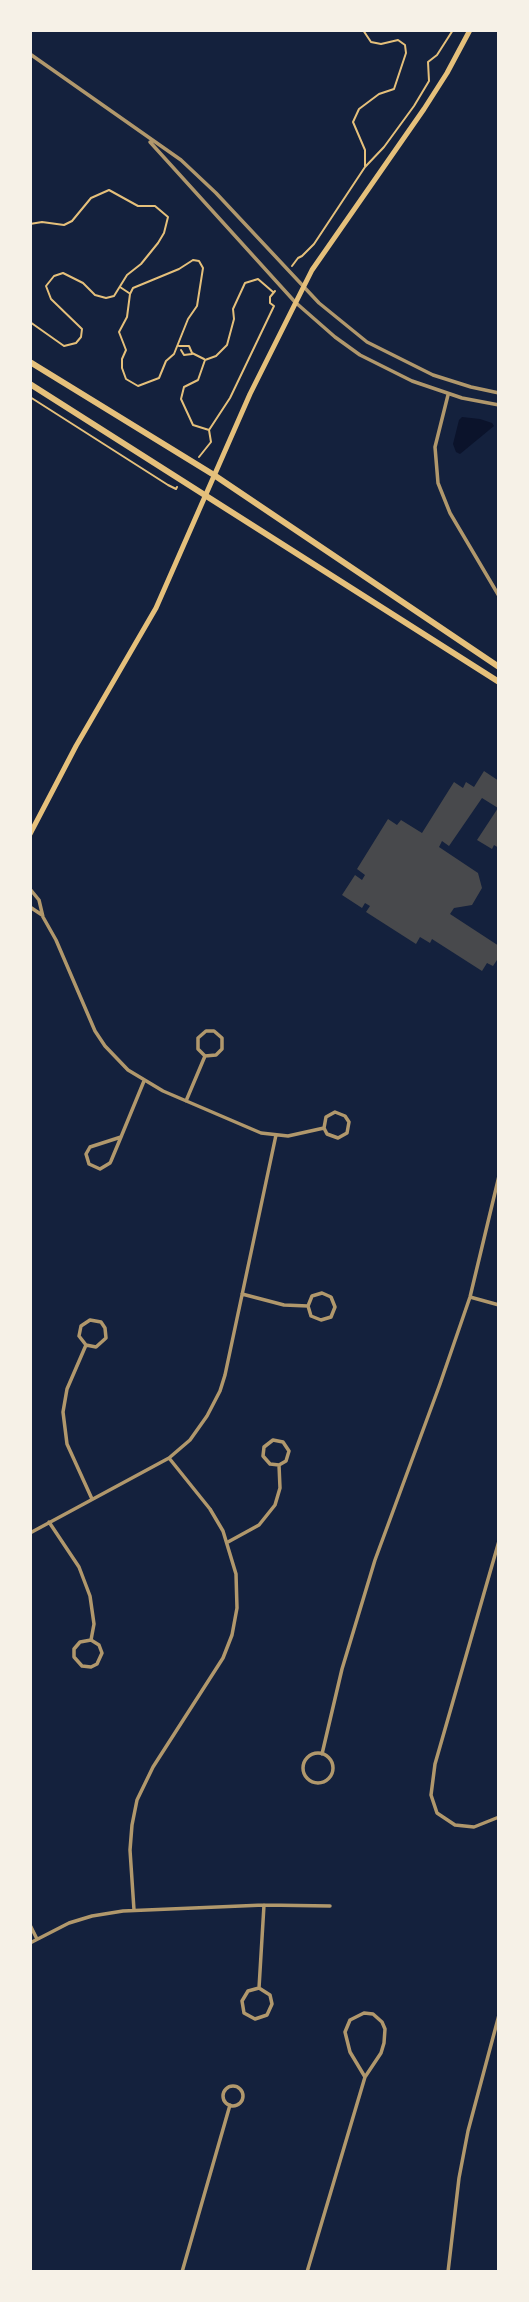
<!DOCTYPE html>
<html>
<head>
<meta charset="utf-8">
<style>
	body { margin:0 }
	#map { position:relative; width:529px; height:2302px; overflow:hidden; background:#14213d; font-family:Commissioner,sans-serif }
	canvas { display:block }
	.frame { position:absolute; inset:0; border:32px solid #f6f1e7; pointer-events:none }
</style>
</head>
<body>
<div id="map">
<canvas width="529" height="2302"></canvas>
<div class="frame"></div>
</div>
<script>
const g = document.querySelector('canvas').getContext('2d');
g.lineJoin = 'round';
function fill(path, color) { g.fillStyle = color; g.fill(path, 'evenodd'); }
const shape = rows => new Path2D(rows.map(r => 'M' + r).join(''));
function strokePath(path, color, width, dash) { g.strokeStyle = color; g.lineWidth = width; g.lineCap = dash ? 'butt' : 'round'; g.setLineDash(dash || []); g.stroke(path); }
fill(shape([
	[462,417,480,419,492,423,494,426,460,454,456,452,453,444,459,420]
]), '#0b132b');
fill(shape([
	[484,771,499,781,499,848,494,845,492,849,477,840,498,808,482,798,449,846,442,841,439,847,478,873,482,888,472,905,454,908,450,914,499,946,499,961,497,960,493,966,487,963,482,971,432,939,430,943,420,937,416,944,366,912,370,906,365,903,362,908,342,895,355,875,362,880,365,875,357,869,388,819,397,825,401,820,422,833,454,782,463,788,466,782,474,787]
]), '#48494c');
strokePath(shape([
	[363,30,371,42,381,44,398,40,405,45,406,53,394,89,379,94,359,109,353,122,365,150,365,166],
	[30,224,42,222,64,225,72,221,91,198,109,190,138,206,155,206,168,217,164,233,158,243,141,264,127,275,114,296,106,298,95,295,83,283,63,273,54,276,46,286,51,299,82,329,81,337,76,343,64,346,30,322],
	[193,260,199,261,203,268,197,306,188,319,174,354,166,361,159,378,138,386,126,379,122,368,122,359,126,350,119,332,127,317,130,294,133,288,179,269,193,260],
	[292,266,298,258,302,256,314,244,365,167,384,147,414,106,429,81,428,62,437,55,453,30],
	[120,287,129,293],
	[179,346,189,346,192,353,204,359],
	[181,350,184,355,192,354],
	[30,397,168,485,176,489,177,487],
	[209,430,193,425,181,399,184,387,198,380,205,360,216,356,227,345,234,319,233,309,245,283,258,279,273,292],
	[199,457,211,442,209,430,230,398,274,306,270,303,270,297,275,291]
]), '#e5c07b', 2);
strokePath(shape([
	[30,54,181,160,216,193,319,303,367,342,433,375,471,387,499,393],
	[150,142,295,302,335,337,360,355,412,381,462,398,499,405],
	[448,395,435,447,438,483,450,513,499,596],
	[30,889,39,900,43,917,56,940,95,1031,105,1046,128,1070,163,1091,261,1133,288,1136,324,1128,327,1134,338,1138,347,1133,349,1122,345,1116,335,1112,326,1117,324,1128],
	[30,907,42,915],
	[186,1101,205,1056,216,1055,222,1049,222,1038,214,1031,206,1031,198,1038,198,1049,205,1056],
	[121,1137,90,1147,86,1154,89,1164,100,1169,110,1163,111,1161,121,1137,144,1081],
	[242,1294,284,1305,308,1306,311,1316,321,1320,331,1317,335,1307,331,1297,322,1293,312,1296,308,1306],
	[470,1297,499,1305],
	[86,1345,79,1336,81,1326,90,1320,101,1322,105,1328,106,1338,96,1347,86,1345,67,1389,63,1412,67,1444,92,1499],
	[49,1522,79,1567,90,1596,94,1624,91,1640,99,1645,102,1653,97,1664,91,1667,82,1666,74,1657,74,1649,80,1642,91,1640],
	[30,1533,169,1458,190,1440,207,1416,220,1391,225,1375,276,1135],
	[499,1541,435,1764,431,1795,437,1813,455,1825,474,1827,499,1817],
	[228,1542,259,1525,275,1505,280,1488,279,1465,286,1461,289,1451,283,1442,273,1440,264,1447,263,1456,270,1464,279,1465],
	'303 1768a15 15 0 1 1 30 0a15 15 0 1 1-30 0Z',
	[322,1754,342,1669,375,1560,440,1384,470,1297,499,1176],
	[134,1910,130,1850,132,1825,137,1800,153,1767,223,1658,232,1635,237,1608,236,1574,223,1531,210,1509,169,1458],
	[30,1925,37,1939],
	[30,1943,69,1923,92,1916,123,1911,264,1905,330,1906],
	[259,1988,248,1991,242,2001,244,2013,255,2019,267,2015,272,2004,270,1995,259,1988,264,1905],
	'223 2096a10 10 0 1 1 20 0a10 10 0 1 1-20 0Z',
	[182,2272,230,2105],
	[307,2272,365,2077,381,2053,384,2043,385,2029,382,2022,373,2014,364,2013,350,2020,345,2032,350,2052,365,2077],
	[448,2272,459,2178,468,2131,499,2015]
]), '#b1986c', 3.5);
strokePath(shape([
	[30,834,76,746,156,608,250,394,312,270,424,109,447,73,470,30]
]), '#e5c07b', 5);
strokePath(shape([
	[30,362,214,475,499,667],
	[30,384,499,682]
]), '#e5c07b', 6);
</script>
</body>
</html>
